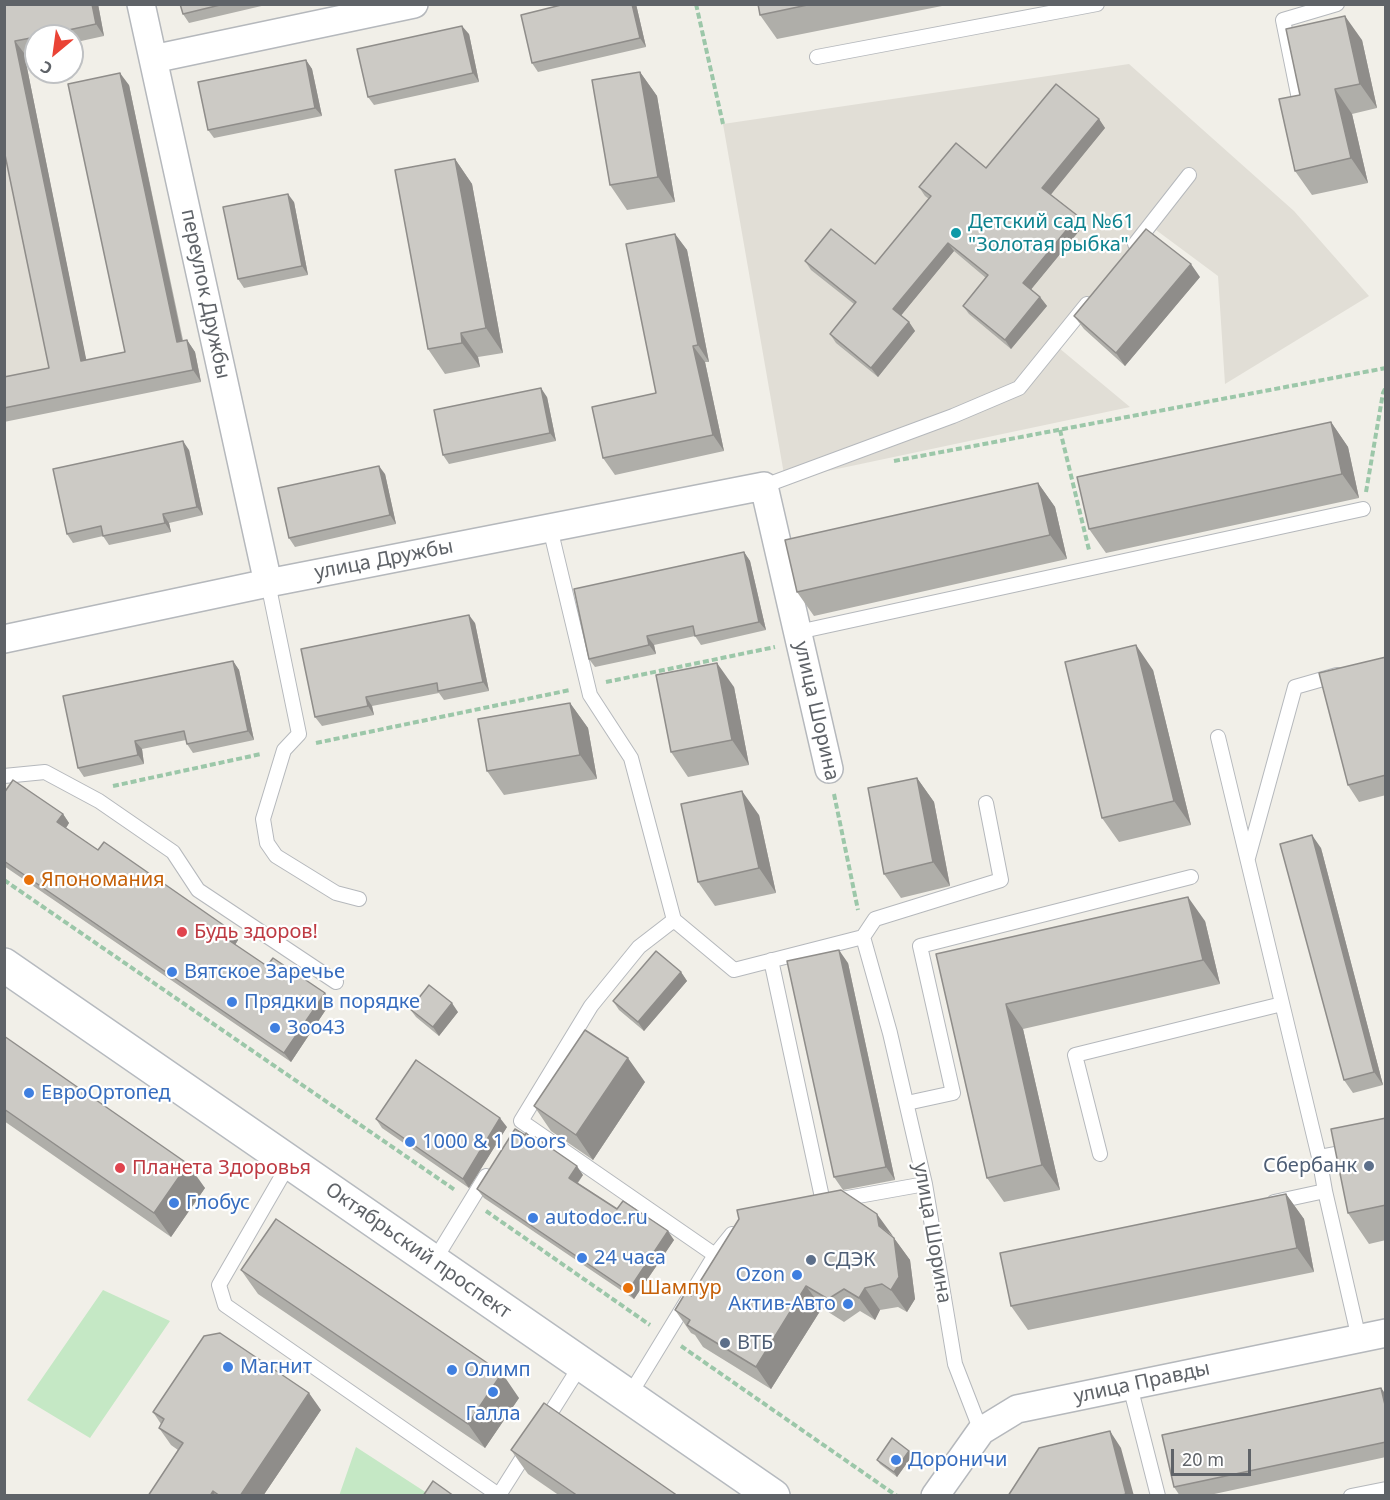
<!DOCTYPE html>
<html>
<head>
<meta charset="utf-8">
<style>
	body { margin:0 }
	#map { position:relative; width:1390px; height:1500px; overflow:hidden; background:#f1efe8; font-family:"Noto Sans",sans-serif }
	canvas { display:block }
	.frame { position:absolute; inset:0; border:6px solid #5f6368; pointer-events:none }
	.north { position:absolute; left:24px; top:24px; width:60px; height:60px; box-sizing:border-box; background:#fff; border:2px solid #bfc1c3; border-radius:50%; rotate:209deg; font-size:16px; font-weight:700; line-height:24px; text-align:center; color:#5f6368 }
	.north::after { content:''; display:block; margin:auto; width:21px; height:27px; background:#ea4335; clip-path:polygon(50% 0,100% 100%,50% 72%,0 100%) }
	.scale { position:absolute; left:1171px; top:1449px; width:80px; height:27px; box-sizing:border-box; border:3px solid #5f6368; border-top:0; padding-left:8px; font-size:18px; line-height:21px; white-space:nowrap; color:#5f6368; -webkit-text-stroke:4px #fff; paint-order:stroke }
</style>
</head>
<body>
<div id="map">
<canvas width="1390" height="1500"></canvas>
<div class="frame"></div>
<div class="north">С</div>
<div class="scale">20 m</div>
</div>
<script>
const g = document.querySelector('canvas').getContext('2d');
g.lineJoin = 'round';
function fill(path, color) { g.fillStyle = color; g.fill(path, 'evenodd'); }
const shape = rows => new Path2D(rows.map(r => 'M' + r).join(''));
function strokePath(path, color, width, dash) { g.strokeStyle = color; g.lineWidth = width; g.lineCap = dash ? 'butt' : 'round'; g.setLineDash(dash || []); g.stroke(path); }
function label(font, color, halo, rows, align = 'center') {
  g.font = font + ' "Noto Sans",sans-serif'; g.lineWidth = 4.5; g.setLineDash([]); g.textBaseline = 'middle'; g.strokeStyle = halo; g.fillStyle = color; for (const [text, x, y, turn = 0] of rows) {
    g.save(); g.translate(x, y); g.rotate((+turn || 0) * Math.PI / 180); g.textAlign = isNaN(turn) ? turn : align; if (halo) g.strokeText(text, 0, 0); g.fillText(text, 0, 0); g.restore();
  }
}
fill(shape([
	[1129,64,1294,211,1369,296,1225,384,1218,276,1156,230,1059,348,1130,407,785,480,723,124],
	[4,121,57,380,4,391]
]), '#e1ded6');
fill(shape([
	[103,1290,170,1321,90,1438,27,1400],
	[356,1447,430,1495,339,1496]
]), '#c5e8c5');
const service = shape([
	[817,57,1097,4],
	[1299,99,1283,20,1337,4],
	[1135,244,1189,175],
	[764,486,953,416,1019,388,1087,304],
	[550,528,590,695,631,758,674,920,734,970,863,937,875,919,1001,880,986,803],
	[268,583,299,734,284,750,263,819,267,843,276,856,336,893,359,899],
	[798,632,1363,509],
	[1218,737,1319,1157],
	[4,776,45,772,99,801,173,852,198,890,336,982],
	[1248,858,1295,687,1337,675],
	[674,920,639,947,591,1006,521,1121,715,1255,732,1234],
	[863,937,890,1033,925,1184,955,1364,981,1431],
	[771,960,823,1202],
	[907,1103,953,1093,920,946,1191,877],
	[1100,1154,1075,1055,1282,1004],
	[290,1162,219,1285,225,1305,500,1496],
	[1325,1191,1319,1157,1386,1144],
	[836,1200,925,1184],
	[1274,1202,1325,1191,1359,1339],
	[434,1261,486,1176],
	[1130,1386,1158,1496],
	[629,1396,715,1255],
	[543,1425,582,1363],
	[499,1495,530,1446],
	[1351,1496,1386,1489]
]);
const minor = shape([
	[141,4,268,583],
	[153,59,414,4],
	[4,639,268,583,764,486,829,769],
	[935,1496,981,1431,1017,1409,1386,1333]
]);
const secondary = shape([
	[4,965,773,1496]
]);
strokePath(service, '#b5b8bc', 16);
strokePath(minor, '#b5b8bc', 30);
strokePath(secondary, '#b6babf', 36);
strokePath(shape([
	[696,4,723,124],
	[1060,430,1089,550],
	[894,461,1386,368],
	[1366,492,1383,393,1386,387],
	[606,682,775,647],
	[316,743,570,690],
	[113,786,261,754],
	[834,794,858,910],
	[4,880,455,1190],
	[486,1211,650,1325],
	[681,1346,897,1496]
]), '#9cc7a9', 4, [6, 3]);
strokePath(service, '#fff', 14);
strokePath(minor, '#fff', 27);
strokePath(secondary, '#fff', 33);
fill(shape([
	[4,4,98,4,104,36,72,43,72,36,36,36,36,51,24,53,86,360,125,352,129,85,183,340,187,340,195,352,201,382,4,422,4,377,49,368],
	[180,4,270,4,189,23,183,14],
	[565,4,636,4,646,47,538,72,532,63],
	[758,4,952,4,777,39,760,15],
	[469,34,479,82,374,105,368,97],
	[1362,40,1377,108,1352,114,1368,183,1312,195,1295,171,1300,95],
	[306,60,312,69,322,116,214,138,208,130],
	[640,72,657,96,675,202,627,210,610,185],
	[1099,119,1105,128,1050,194,1078,216,1084,225,1031,289,1040,297,1047,306,1011,349,969,314,963,306,986,278,954,251,901,315,909,322,915,331,878,377,836,343,830,334,854,304,811,270,805,261,875,264,929,199,925,196,919,187,986,168],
	[455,159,472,184,503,353,478,357,480,367,445,374,428,349],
	[294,202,308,275,244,288,238,279],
	[675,234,687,250,709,362,705,362,724,451,615,475,603,458,656,393],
	[1200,277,1125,366,1084,329,1074,316],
	[547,397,556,441,449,464,443,455],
	[1331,422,1348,447,1359,498,1106,553,1089,529],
	[189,450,203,515,169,523,171,532,109,545,103,536,73,543,67,534],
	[385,474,396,524,295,547,289,538],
	[1038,483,1055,507,1067,559,814,616,797,592],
	[744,552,750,561,766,630,701,645,695,636,654,645,656,654,595,667,589,659],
	[475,623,489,691,444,700,439,693,372,706,374,715,322,726,315,717],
	[1386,657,1386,795,1359,802,1348,785],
	[233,661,239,670,254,740,193,753,187,744,186,740,142,749,144,764,84,777,78,768],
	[1153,670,1191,825,1119,842,1102,818],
	[734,687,749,765,688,777,671,752],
	[570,703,588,728,597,779,504,795,487,771],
	[917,778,934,802,950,886,901,898,884,874],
	[4,793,63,814,69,823,66,828,98,850,232,931,238,940,235,945,267,966,331,1002,291,1062,4,866],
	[759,815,776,893,715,906,698,882],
	[1321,848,1383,1085,1353,1093,1344,1080],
	[1205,921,1220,984,1023,1029,1060,1190,1004,1202,987,1178,936,954],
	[848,963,895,1180,843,1190,834,1177],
	[681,972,687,981,644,1031,619,1010,613,1001],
	[410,1009,458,1012,439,1036,416,1017],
	[4,1036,205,1188,171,1237,4,1121],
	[645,1082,593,1160,551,1131,534,1106],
	[1386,1118,1386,1240,1369,1244,1348,1213],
	[376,1119,507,1127,469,1188,382,1128],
	[583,1175,578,1183,617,1209,674,1240,634,1299,484,1198,477,1189],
	[1286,1194,1304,1219,1314,1272,1028,1330,1011,1306],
	[739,1219,893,1237,910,1260,915,1299,907,1312,898,1307,880,1310,875,1320,860,1311,844,1322,822,1308,771,1389,703,1347,695,1335,691,1333,675,1310,691,1296],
	[241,1270,519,1398,485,1448,258,1294],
	[1381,1388,1386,1395,1386,1457,1205,1496,1180,1496,1174,1487],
	[321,1410,263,1496,148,1496,178,1450,171,1445,159,1428,161,1424,153,1412],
	[511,1450,678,1496,560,1496,528,1474],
	[909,1451,912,1456,897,1477,880,1464,877,1460]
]), '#afaea9');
fill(shape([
	[92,4,98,4,104,36,96,24],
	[632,4,636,4,646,47,640,38],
	[1345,16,1362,40,1377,108,1360,84],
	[462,26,469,34,479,82,473,73],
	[15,41,24,53,89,373,81,361],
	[306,60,312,69,322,116,315,108],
	[640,72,657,96,675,202,658,177],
	[120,73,129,85,185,354,177,342],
	[1335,89,1352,114,1368,183,1351,158],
	[1099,119,1105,128,1049,197,1042,188],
	[455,159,472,184,503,353,486,328],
	[288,194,294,202,308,275,302,266],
	[1078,216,1084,225,1029,292,1023,283],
	[675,234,687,250,709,362,698,345],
	[948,243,954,251,899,318,893,309],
	[1191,264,1200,277,1125,366,1116,353],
	[1040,297,1047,306,1011,349,1005,340],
	[909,322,915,331,878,377,871,368],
	[461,333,478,357,480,367,462,343],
	[187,340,195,352,201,382,193,370],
	[693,346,705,362,724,451,713,435],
	[541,388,547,397,556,441,550,433],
	[1331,422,1348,447,1359,498,1342,474],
	[183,441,189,450,203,515,197,507],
	[379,466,385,474,396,524,390,515],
	[1038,483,1055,507,1067,559,1050,535],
	[163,514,169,523,171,532,165,523],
	[744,552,750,561,766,630,759,622],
	[469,615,475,623,489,691,483,682],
	[647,636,654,645,656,654,649,645],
	[1136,645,1153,670,1191,825,1174,801],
	[233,661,239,670,254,740,248,731],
	[717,663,734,687,749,765,732,740],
	[366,697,372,706,374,715,368,706],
	[570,703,588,728,597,779,580,755],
	[135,741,142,749,144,764,138,755],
	[917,778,934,802,950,886,933,862],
	[742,791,759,815,776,893,759,868],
	[63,814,69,823,64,831,57,822],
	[1312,835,1321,848,1383,1085,1374,1072],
	[1188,897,1205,921,1220,984,1203,960],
	[232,931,238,940,233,948,227,939],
	[839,950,848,963,895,1180,886,1167],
	[681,972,687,981,644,1031,638,1022],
	[325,993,331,1002,291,1062,284,1053],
	[452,1003,458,1012,439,1036,433,1027],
	[1006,1004,1023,1029,1060,1190,1042,1165],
	[628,1058,645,1082,593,1160,576,1135],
	[500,1118,507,1127,469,1188,463,1179],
	[188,1164,205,1188,171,1237,154,1213],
	[577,1166,583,1175,575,1186,569,1178],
	[1286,1194,1304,1219,1314,1272,1297,1248],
	[877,1214,893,1236,879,1226],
	[668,1231,674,1240,634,1299,628,1291],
	[894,1238,910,1260,915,1299,907,1312,891,1290],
	[806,1286,822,1308,771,1389,756,1367],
	[865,1288,880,1310,875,1320,859,1298],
	[502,1373,519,1398,485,1448,468,1424],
	[1381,1388,1386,1395,1386,1409],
	[309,1393,321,1410,263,1496,240,1496],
	[1110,1431,1121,1448,1134,1496,1127,1496,1126,1494],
	[909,1451,912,1456,897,1477,894,1472],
	[213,1491,216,1496,210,1496]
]), '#8f8d8a');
const building = shape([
	[4,4,92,4,96,24,41,36,36,36,36,37,15,41,81,361,125,352,68,84,120,73,177,342,187,340,193,370,4,408,4,377,49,368,4,150,4,4],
	[180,4,224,4,183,14,180,4],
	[565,4,632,4,640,38,532,63,521,15,565,4],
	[758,4,812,4,760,15,758,4],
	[1345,16,1360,84,1335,89,1351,158,1295,171,1279,99,1300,95,1286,29,1345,16],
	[462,26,473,73,368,97,357,49,462,26],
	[306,60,315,108,208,130,198,82,306,60],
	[640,72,658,177,610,185,592,80,640,72],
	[1056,84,1099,119,1042,188,1078,216,1023,283,1040,297,1005,340,963,306,988,275,948,243,893,309,909,322,871,368,830,334,856,302,805,261,831,229,875,264,931,196,919,187,956,143,986,168,1056,84],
	[455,159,486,328,461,333,462,343,428,349,395,170,455,159],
	[288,194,302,266,238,279,223,207,288,194],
	[1146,229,1191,264,1116,353,1074,316,1146,229],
	[675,234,698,345,693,346,713,435,603,458,592,407,656,393,626,244,675,234],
	[541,388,550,433,443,455,434,410,541,388],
	[1331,422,1342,474,1089,529,1077,477,1331,422],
	[183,441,197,507,163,514,165,523,103,536,101,526,67,534,53,469,183,441],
	[379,466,390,515,289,538,278,488,379,466],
	[1038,483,1050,535,797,592,785,540,1038,483],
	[744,552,759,622,695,636,693,626,647,636,649,645,589,659,574,589,744,552],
	[469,615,483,682,438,691,437,683,366,697,368,706,315,717,301,649,469,615],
	[1136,645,1174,801,1102,818,1065,662,1136,645],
	[1386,657,1386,775,1348,785,1319,673,1386,657],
	[233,661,248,731,187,744,184,731,135,741,138,755,78,768,63,696,233,661],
	[717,663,732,740,671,752,656,675,717,663],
	[570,703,580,755,487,771,478,719,570,703],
	[917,778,933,862,884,874,868,788,917,778],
	[13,780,63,814,57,822,98,850,104,842,232,931,227,939,267,966,273,958,325,993,284,1053,4,861,4,793,13,780],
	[742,791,759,868,698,882,681,804,742,791],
	[1312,835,1374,1072,1344,1080,1280,844,1312,835],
	[1188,897,1203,960,1006,1004,1042,1165,987,1178,936,954,1188,897],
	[839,950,886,1167,834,1177,787,961,839,950],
	[656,951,681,972,638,1022,613,1001,656,951],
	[429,985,452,1003,433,1027,410,1009,429,985],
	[585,1030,628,1058,576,1135,534,1106,585,1030],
	[4,1036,188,1164,154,1213,4,1109,4,1036],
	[416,1060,500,1118,463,1179,376,1119,416,1060],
	[1386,1118,1386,1205,1348,1213,1331,1129,1386,1118],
	[515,1129,525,1135,526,1133,533,1139,535,1137,577,1166,569,1178,617,1209,623,1201,668,1231,628,1291,477,1189,515,1129],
	[841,1190,877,1214,879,1226,894,1238,899,1277,891,1290,882,1284,865,1288,859,1298,844,1289,828,1299,806,1286,756,1367,687,1325,690,1320,675,1310,686,1292,691,1296,739,1219,737,1210,841,1190],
	[1286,1194,1297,1248,1011,1306,1000,1253,1286,1194],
	[276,1219,502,1373,468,1424,241,1270,276,1219],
	[220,1333,309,1393,240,1496,220,1496,213,1491,210,1496,148,1496,183,1443,159,1428,164,1419,153,1412,204,1336,220,1333],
	[1381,1388,1386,1409,1386,1442,1174,1487,1162,1435,1381,1388],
	[544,1403,678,1496,578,1496,511,1450,544,1403],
	[1110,1431,1126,1494,1119,1496,1008,1496,1039,1448,1110,1431],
	[892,1438,909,1451,894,1472,877,1460,892,1438],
	[433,1481,454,1496,423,1496,433,1481]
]);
fill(building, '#cccac5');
strokePath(building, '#8f8d8a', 1.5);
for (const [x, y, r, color] of [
	[956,233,6,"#0f9aa8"],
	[29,880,6,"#e8710a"],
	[182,932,6,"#e0444e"],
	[172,972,6,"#3f7fe0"],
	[232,1002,6,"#3f7fe0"],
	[275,1028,6,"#3f7fe0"],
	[29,1093,6,"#3f7fe0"],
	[410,1142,6,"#3f7fe0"],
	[1369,1166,6,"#5c6f8a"],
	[120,1168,6,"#e0444e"],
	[174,1203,6,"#3f7fe0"],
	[533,1218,6,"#3f7fe0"],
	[582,1258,6,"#3f7fe0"],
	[811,1260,6,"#5c6f8a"],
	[797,1275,6,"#3f7fe0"],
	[628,1288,6,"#e8710a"],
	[848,1304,6,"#3f7fe0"],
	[725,1343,6,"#5c6f8a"],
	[228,1367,6,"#3f7fe0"],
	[452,1370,6,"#3f7fe0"],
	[493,1392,6,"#3f7fe0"],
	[896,1460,6,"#3f7fe0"]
]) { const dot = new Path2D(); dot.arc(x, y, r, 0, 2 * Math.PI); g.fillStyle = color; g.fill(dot); strokePath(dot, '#fff', 2); }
label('20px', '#0d838f', '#fff', [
	["Детский сад №61",968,222],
	["\"Золотая рыбка\"",968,245]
], 'left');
label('20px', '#5f6368', '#fff', [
	["переулок Дружбы",205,294,78],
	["улица Дружбы",384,560,-11],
	["улица Шорина",816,711,77],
	["улица Шорина",932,1233,80],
	["Октябрьский проспект",418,1251,35],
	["улица Правды",1142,1383,-12]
]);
label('20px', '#c56008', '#fff', [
	["Япономания",41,880],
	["Шампур",640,1288]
], 'left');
label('20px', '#be3a42', '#fff', [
	["Будь здоров!",194,932],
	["Планета Здоровья",132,1168]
], 'left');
label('20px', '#366cbe', '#fff', [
	["Вятское Заречье",184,972],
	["Прядки в порядке",244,1002],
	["Зоо43",287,1028],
	["ЕвроОртопед",41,1093],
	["1000 & 1 Doors",422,1142],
	["Глобус",186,1203],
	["autodoc.ru",545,1218],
	["24 часа",594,1258],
	["Ozon",785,1275,"right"],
	["Актив-Авто",836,1304,"right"],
	["Магнит",240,1367],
	["Олимп",464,1370],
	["Галла",493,1414,"center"],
	["Дороничи",908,1460]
], 'left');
label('20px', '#4e5e75', '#fff', [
	["Сбербанк",1357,1166,"right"],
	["СДЭК",823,1260],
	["ВТБ",737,1343]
], 'left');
</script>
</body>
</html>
